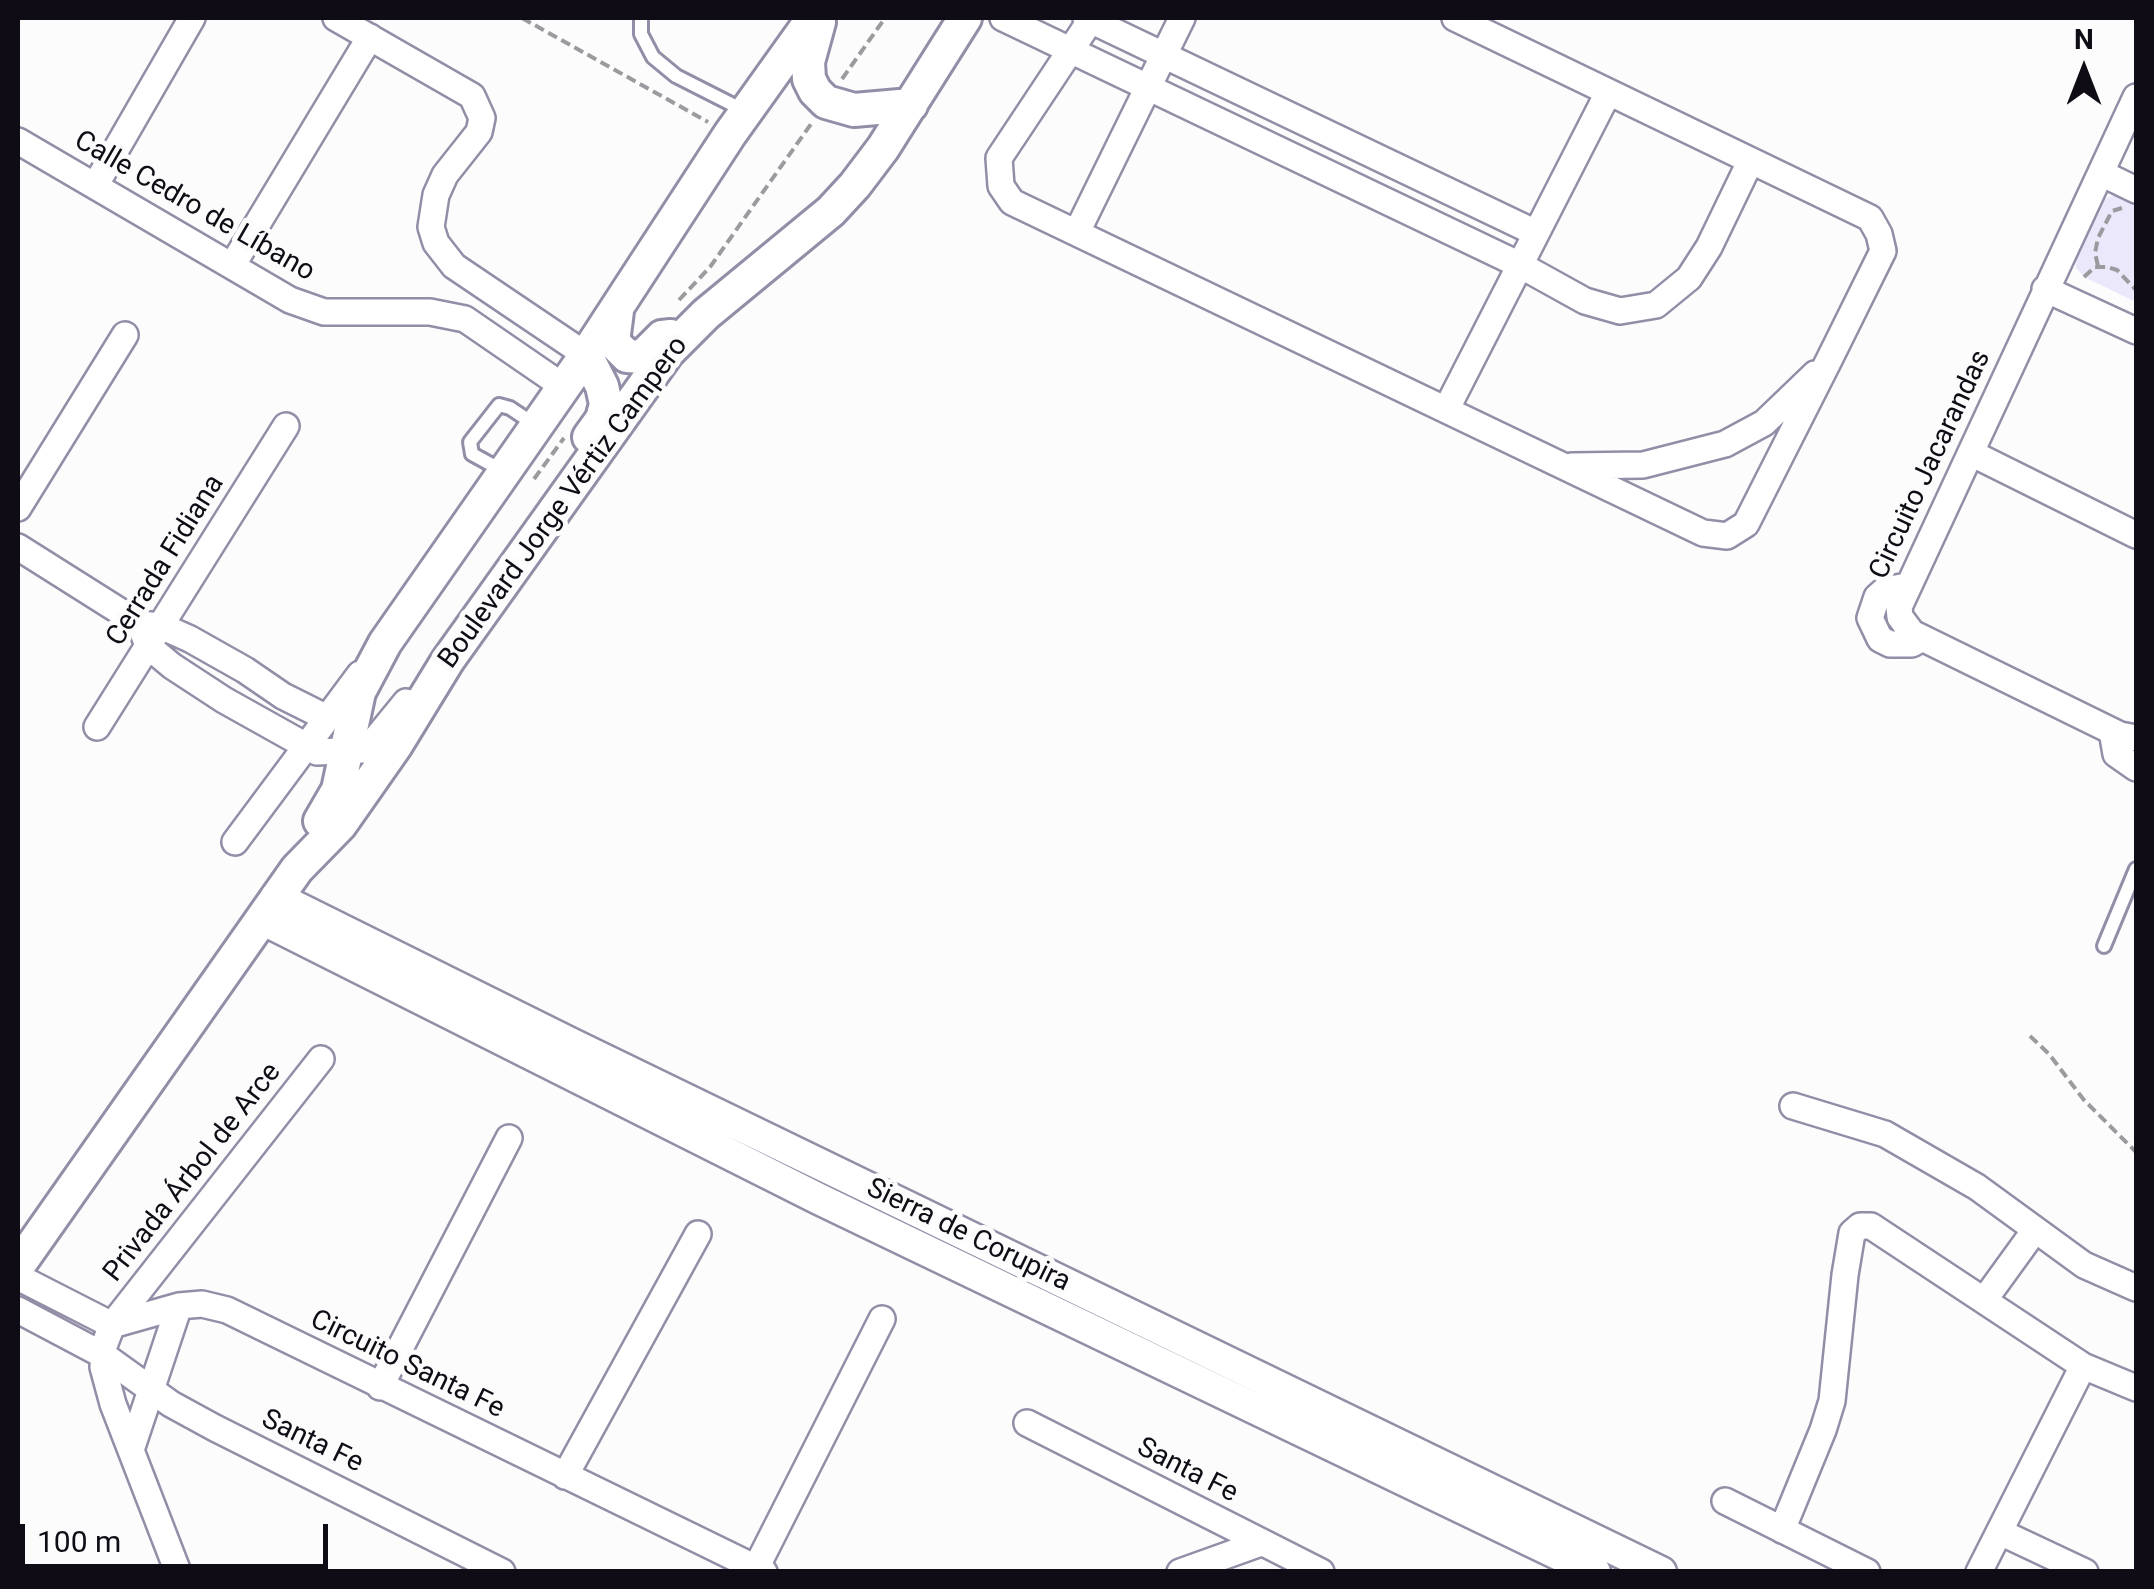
<!DOCTYPE html>
<html>
<head>
<meta charset="utf-8">
<style>
	body { margin:0 }
	#map { position:relative; width:2154px; height:1589px; overflow:hidden; background:#fbfcfb; font-family:Roboto,sans-serif }
	canvas { display:block }
	.frame { position:absolute; inset:0; border:20px solid #0f0c16; pointer-events:none }
	.north { position:absolute; left:2034px; top:20px; width:100px; height:100px; -webkit-text-stroke:8px #fbfcfb; paint-order:stroke; rotate:0deg; font-size:28px; font-weight:700; line-height:40px; text-align:center; color:#0f0c16 }
	.north::after { content:''; display:block; margin:auto; width:35px; height:45px; background:#0f0c16; clip-path:polygon(50% 0,100% 100%,50% 72%,0 100%) }
	.scale { position:absolute; left:20px; top:1524px; width:308px; height:45px; box-sizing:border-box; border:5px solid #0f0c16; border-top:0; padding-left:12px; font-size:30px; line-height:35px; white-space:nowrap; color:#0f0c16; -webkit-text-stroke:8px #fbfcfb; paint-order:stroke }
</style>
</head>
<body>
<div id="map">
<canvas width="2154" height="1589"></canvas>
<div class="frame"></div>
<div class="north">N</div>
<div class="scale">100 m</div>
</div>
<script>
const g = document.querySelector('canvas').getContext('2d');
g.lineJoin = 'round';
function fill(path, color) { g.fillStyle = color; g.fill(path, 'evenodd'); }
const shape = rows => new Path2D(rows.map(r => 'M' + r).join(''));
function strokePath(path, color, width, dash) { g.strokeStyle = color; g.lineWidth = width; g.lineCap = dash ? 'butt' : 'round'; g.setLineDash(dash || []); g.stroke(path); }
function label(font, color, halo, rows, align = 'center') {
  g.font = font + ' Roboto,sans-serif'; g.lineWidth = 10; g.setLineDash([]); g.textBaseline = 'middle'; g.strokeStyle = halo; g.fillStyle = color; for (const [text, x, y, turn = 0] of rows) {
    g.save(); g.translate(x, y); g.rotate((+turn || 0) * Math.PI / 180); g.textAlign = isNaN(turn) ? turn : align; if (halo) g.strokeText(text, 0, 0); g.fillText(text, 0, 0); g.restore();
  }
}
fill(shape([
	[2117,194,2136,201,2136,302,2084,277,2076,268,2077,252,2099,205,2104,199]
]), '#ece8fc');
const service = shape([
	[641,18,641,34,653,57,676,76,743,110],
	[503,471,472,454,470,442,499,405,510,408,534,424],
	[2104,946,2136,869]
]);
const minor = shape([
	[336,18,472,96,482,118,479,132,445,175,436,195,431,227,436,243,454,266,586,355],
	[1003,18,1520,265,1585,301,1620,311,1656,305,1689,278,1709,247,1750,162],
	[1086,18,1536,233],
	[1092,18,999,158,1001,186,1012,202,1703,533,1727,536,1746,524,1829,360,1883,251,1879,234,1870,218,1455,18],
	[2136,97,1899,607,1900,617,1912,633,2120,735,2136,738],
	[18,141,290,300,324,312,430,312,465,319,564,387],
	[2101,173,2136,190],
	[95,186,192,18],
	[1077,232,1182,18],
	[232,266,370,37],
	[2045,289,2136,331],
	[1447,408,1608,93],
	[1971,453,2136,535],
	[1572,466,1643,465,1725,444,1764,423,1815,374],
	[18,508,125,335],
	[18,547,140,624,161,626,190,639,245,670,283,696,325,717],
	[1907,586,1885,590,1877,597,1870,618,1880,639,1890,644,1912,644,1922,638],
	[140,624,148,646,172,666,224,700,317,752,362,750,370,746,406,702],
	[97,727,286,426],
	[2112,731,2116,754,2136,768],
	[235,842,360,674],
	[1793,1106,1885,1134,1977,1187,2084,1265,2136,1288],
	[18,1277,112,1325,179,1306,202,1304,227,1310,764,1572],
	[1985,1299,2035,1230],
	[18,1310,103,1355,171,1404,215,1428,502,1572],
	[380,1387,509,1138],
	[1027,1423,1321,1572],
	[131,1450,179,1306],
	[565,1476,698,1234],
	[1725,1501,1867,1572],
	[1782,1530,1823,1430,1832,1401,1845,1275,1852,1233,1860,1226,1871,1226,2083,1366,2136,1388],
	[2000,1532,2085,1572],
	[756,1568,882,1319],
	[178,1572,113,1404,103,1367,104,1346,112,1325,321,1059],
	[1180,1572,1261,1543],
	[1979,1572,2083,1366]
]);
const tertiary = shape([
	[276,897,572,1044,1661,1572],
	[262,919,819,1199,1595,1572]
]);
const secondary = shape([
	[819,22,808,62,809,79,815,91,826,102,854,110,911,105],
	[617,311,613,342,627,356,642,357,662,337,671,336],
	[586,355,602,386,606,404,602,419,589,437],
	[320,821,338,790,359,692,385,643,586,355,730,134,813,18],
	[18,1266,297,869,340,825,396,745,448,660,668,352,706,314,831,211,855,185,883,148,965,18]
]);
strokePath(service, '#938da7', 18);
strokePath(minor, '#938da7', 30);
strokePath(tertiary, '#938da7', 35);
strokePath(secondary, '#938da7', 38);
strokePath(shape([
	[522,18,708,122],
	[842,79,885,18],
	[2098,266,2095,253,2098,238,2112,211,2122,208],
	[2084,277,2095,267,2107,267,2117,270,2136,290],
	[679,300,710,267,811,124],
	[534,479,564,438],
	[2030,1036,2049,1054,2084,1100,2136,1152]
]), '#9b9a9e', 4, [10, 5]);
strokePath(service, '#fff', 12);
strokePath(minor, '#fff', 25);
strokePath(tertiary, '#fff', 30);
strokePath(secondary, '#fff', 32);
label('28px', '#0f0c16', '#fbfcfb', [
	["Calle Cedro de Líbano",194,207,30],
	["Circuito Jacarandas",1931,465,-65],
	["Boulevard Jorge Vértiz Campero",564,503,-54],
	["Cerrada Fidiana",166,561,-58],
	["Privada Árbol de Arce",193,1173,-52],
	["Sierra de Corupira",968,1236,26],
	["Circuito Santa Fe",407,1365,26],
	["Santa Fe",312,1442,26],
	["Santa Fe",1187,1471,27]
]);
</script>
</body>
</html>
